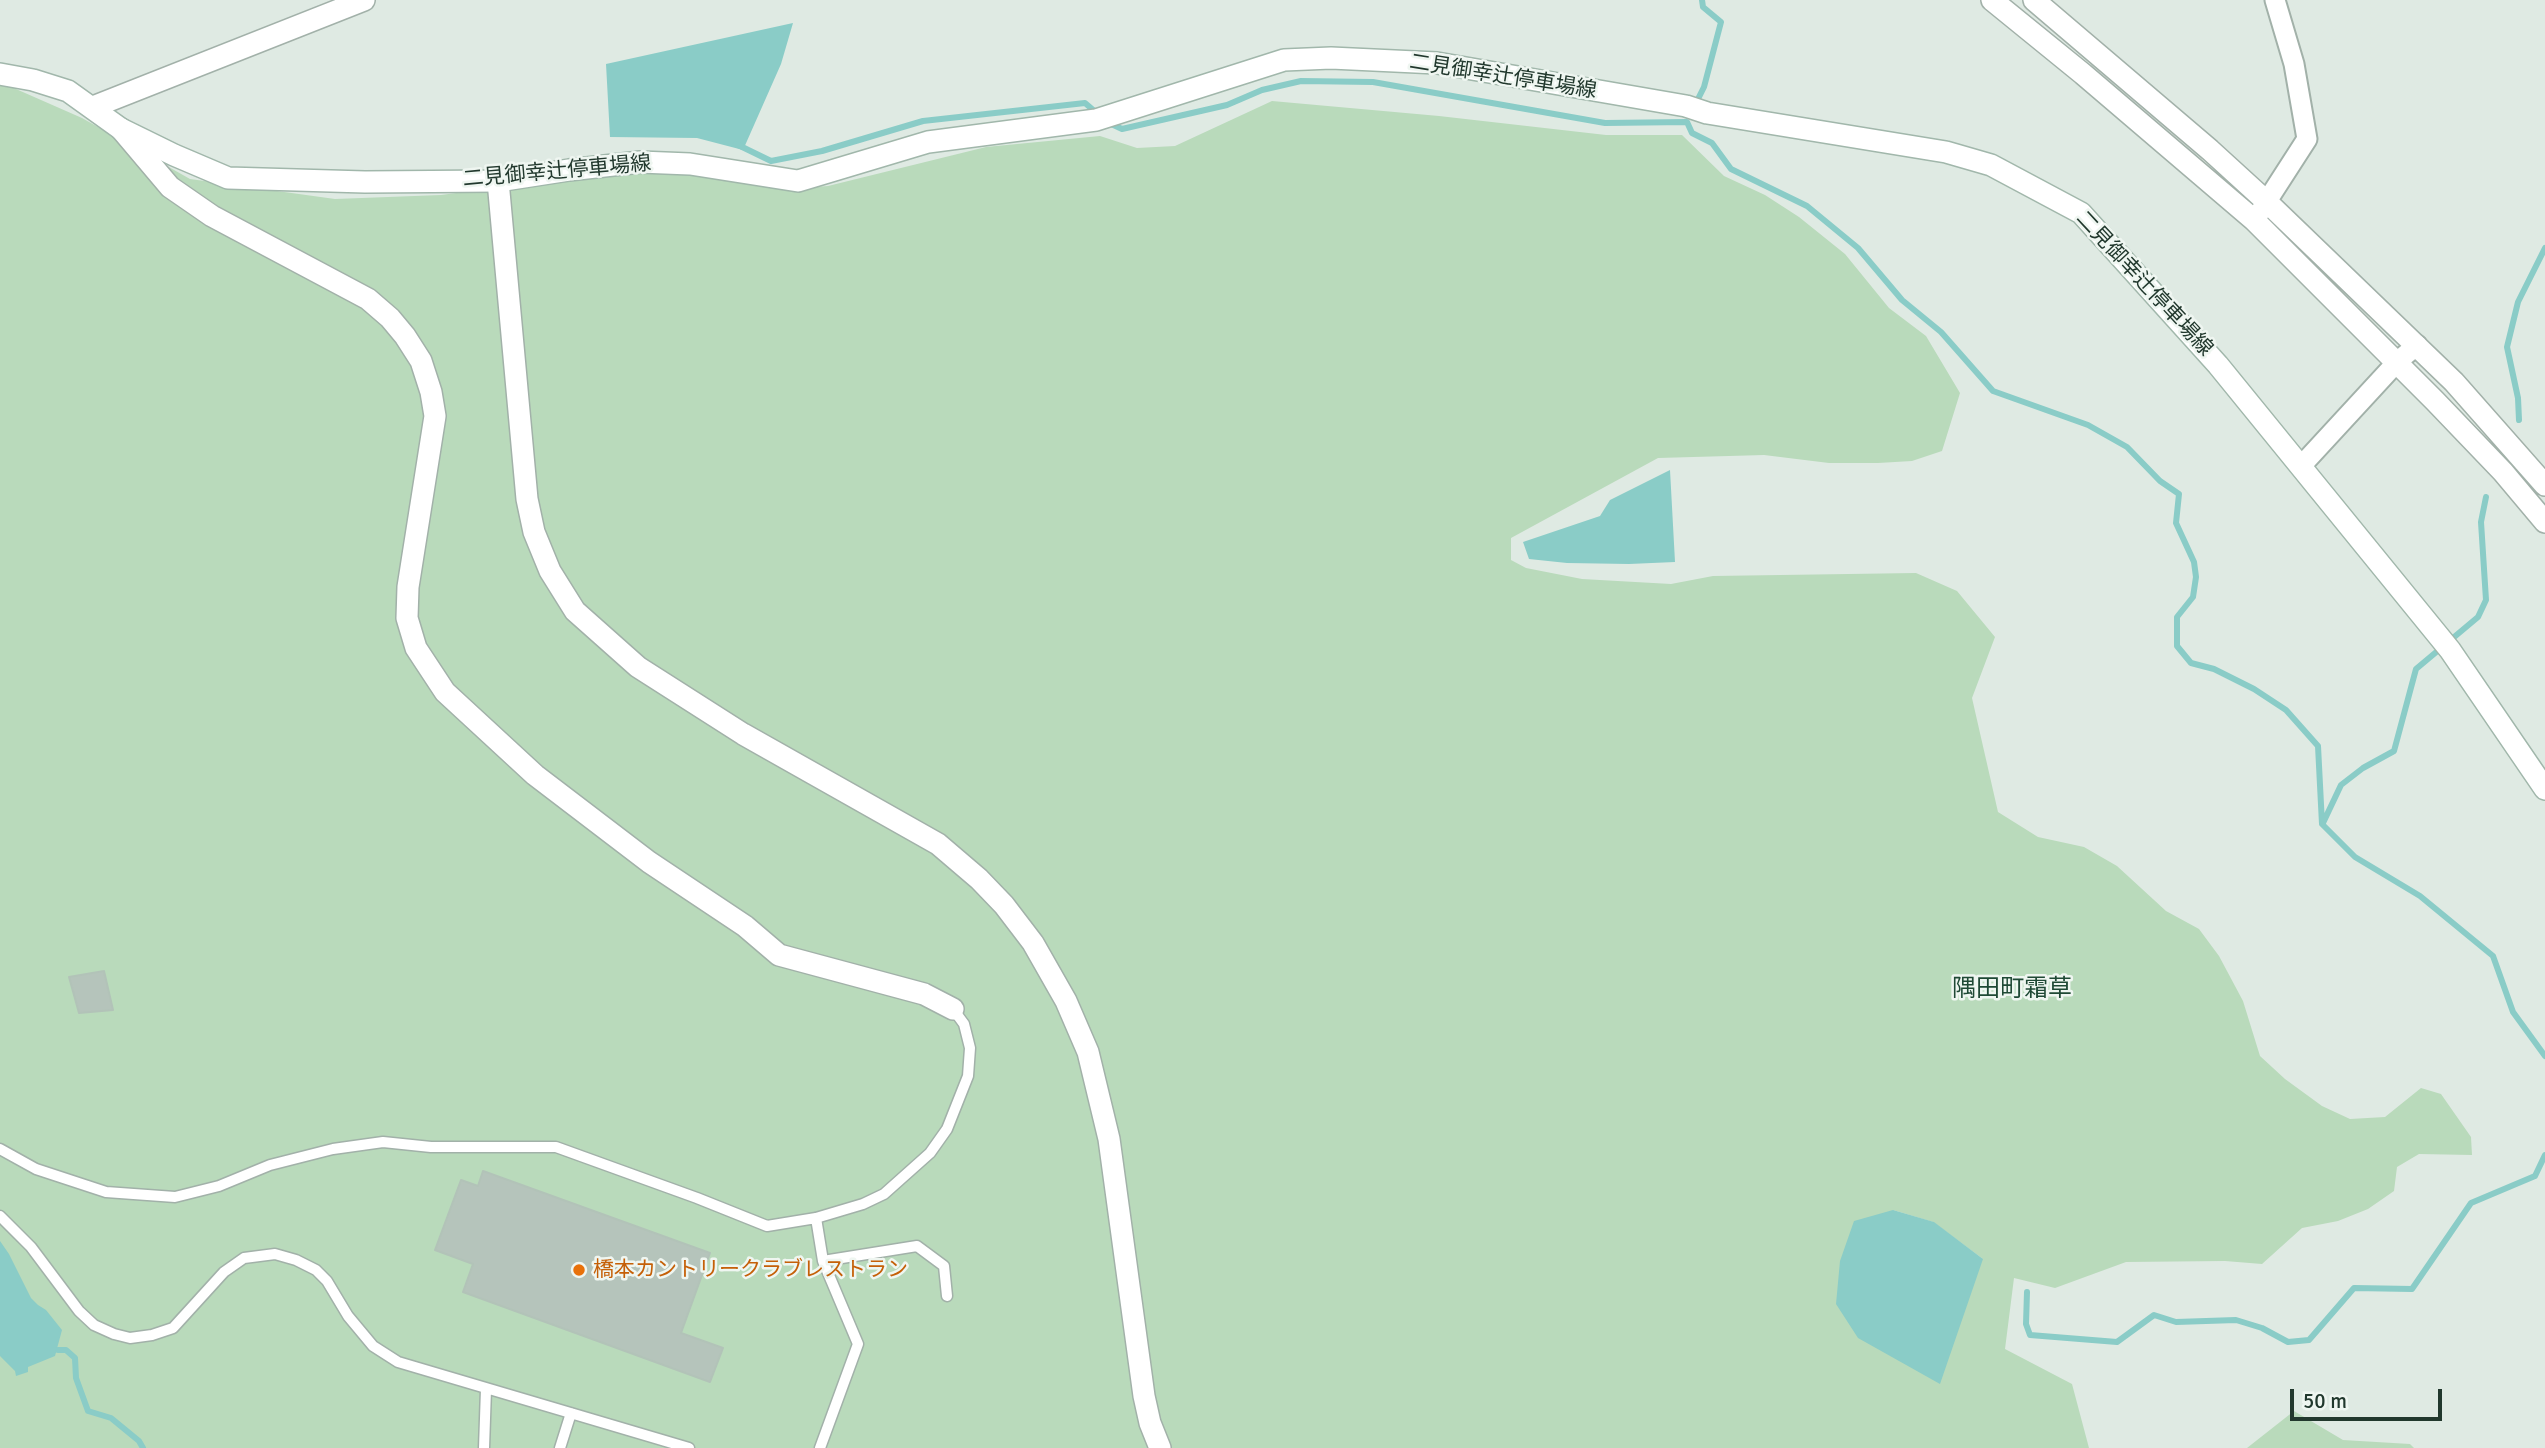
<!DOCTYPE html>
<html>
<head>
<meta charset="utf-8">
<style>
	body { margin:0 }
	#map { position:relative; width:2545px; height:1448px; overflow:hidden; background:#dfeae3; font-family:Signika,sans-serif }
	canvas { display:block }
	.scale { position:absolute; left:2290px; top:1389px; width:152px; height:32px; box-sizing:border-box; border:4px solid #21382d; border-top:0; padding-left:9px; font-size:21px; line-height:24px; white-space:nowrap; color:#21382d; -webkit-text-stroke:5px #eff6f1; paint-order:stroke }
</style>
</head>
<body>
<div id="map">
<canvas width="2545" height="1448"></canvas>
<div class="scale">50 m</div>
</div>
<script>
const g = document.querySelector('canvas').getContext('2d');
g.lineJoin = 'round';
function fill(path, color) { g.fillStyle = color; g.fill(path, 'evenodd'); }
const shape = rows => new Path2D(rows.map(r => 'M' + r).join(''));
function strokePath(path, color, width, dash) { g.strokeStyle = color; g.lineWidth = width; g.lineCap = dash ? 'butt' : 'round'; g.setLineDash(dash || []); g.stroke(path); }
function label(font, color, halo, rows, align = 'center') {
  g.font = font + ' Signika,"Noto Sans JP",sans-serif'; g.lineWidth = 5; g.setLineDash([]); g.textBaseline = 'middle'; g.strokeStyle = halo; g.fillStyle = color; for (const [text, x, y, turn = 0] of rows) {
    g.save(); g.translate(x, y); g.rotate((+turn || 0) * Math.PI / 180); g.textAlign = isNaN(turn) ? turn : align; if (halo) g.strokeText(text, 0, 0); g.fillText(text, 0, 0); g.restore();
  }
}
fill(shape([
	[0,82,82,118,190,179,335,199,441,195,613,172,654,169,786,189,828,186,986,147,1100,136,1137,148,1175,146,1272,101,1439,116,1606,135,1682,135,1724,176,1765,195,1799,217,1845,254,1889,308,1926,336,1960,393,1942,451,1912,461,1878,463,1829,463,1764,455,1658,458,1511,538,1511,560,1526,568,1582,579,1671,584,1713,576,1916,573,1957,591,1995,637,1972,698,1998,812,2038,837,2084,847,2117,866,2166,911,2199,929,2219,956,2243,1001,2260,1056,2285,1079,2322,1106,2350,1119,2385,1117,2421,1088,2441,1094,2471,1137,2472,1155,2419,1154,2397,1167,2394,1191,2368,1209,2338,1221,2302,1228,2262,1264,2225,1261,2126,1262,2055,1288,2014,1278,2005,1349,2072,1384,2089,1448,0,1448],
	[1893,1210,1933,1222,1983,1259],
	[2294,1411,2343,1440,2410,1444,2414,1448,2247,1448]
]), '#b9dabb');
fill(shape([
	[793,23,781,64,743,150,697,138,610,137,606,64],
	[1670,470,1675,562,1629,564,1567,563,1529,559,1523,542,1600,516,1610,500],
	[1893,1210,1934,1222,1983,1259,1940,1384,1858,1338,1836,1304,1840,1261,1854,1221],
	[0,1241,9,1254,31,1298,38,1305,46,1310,62,1330,55,1356,28,1367,28,1372,16,1376,15,1371,0,1356]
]), '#8accc7');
strokePath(shape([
	[1695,105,1704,87,1721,22,1703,7,1702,0],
	[1107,122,1122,129,1227,105,1262,90,1301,81,1373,82,1605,123,1687,122,1692,133,1712,143,1731,169,1807,206,1858,248,1902,300,1941,332,1993,391,2088,425,2127,447,2160,481,2179,494,2176,523,2194,562,2196,577,2193,597,2177,617,2177,646,2191,663,2214,669,2254,689,2286,710,2318,746,2322,824,2355,857,2420,896,2493,956,2513,1012,2545,1056],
	[736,144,771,161,822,151,923,121,1085,103,1099,115],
	[2519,420,2518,398,2507,347,2518,302,2545,248],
	[2323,823,2341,785,2363,768,2394,751,2416,669,2478,617,2486,600,2481,522,2486,497],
	[2027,1292,2026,1324,2030,1335,2117,1342,2154,1315,2176,1322,2236,1320,2262,1328,2288,1342,2309,1340,2354,1288,2412,1289,2471,1203,2535,1176,2545,1155],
	[58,1350,66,1350,75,1358,76,1378,88,1411,111,1418,139,1441,143,1448]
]), '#8accc7', 6);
const building = shape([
	[104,971,113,1010,79,1013,69,977,104,971],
	[483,1171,710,1253,681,1333,723,1348,710,1382,463,1292,473,1264,435,1250,461,1180,478,1186,483,1171]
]);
fill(building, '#b5c4bb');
strokePath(building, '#b2c3b8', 2);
const service = shape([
	[0,1149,36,1169,106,1192,175,1197,219,1186,270,1165,333,1149,383,1142,431,1147,556,1147,697,1198,767,1226,816,1218,863,1204,884,1194,930,1153,947,1129,968,1076,970,1048,964,1024,953,1009],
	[0,1216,31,1247,79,1311,94,1325,114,1334,130,1338,152,1335,173,1328,224,1272,244,1258,275,1254,296,1260,316,1270,327,1281,348,1316,373,1346,398,1362,689,1448],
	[816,1218,823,1261,858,1344,820,1448],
	[823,1261,917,1246,944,1266,947,1296],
	[484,1448,486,1389],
	[560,1448,571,1413]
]);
const minor = shape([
	[2258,215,2307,139,2294,64,2275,0],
	[2302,465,2397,362,2417,345]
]);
const tertiary = shape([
	[1992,0,2083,74,2254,220,2435,401,2503,472,2545,522],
	[2034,0,2210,150,2267,202,2454,382,2545,485],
	[93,107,364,0],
	[121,129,170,187,212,216,368,299,390,318,405,336,421,361,431,392,435,416,408,587,407,618,416,648,445,692,535,775,649,862,745,926,779,955,924,994,953,1009],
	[498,181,527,499,534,532,550,571,575,611,638,667,743,734,938,844,979,879,1004,905,1033,943,1066,1001,1088,1052,1109,1139,1144,1396,1150,1423,1160,1448]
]);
const secondary = shape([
	[0,74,33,80,68,91,121,129,174,155,228,178,365,182,498,181,569,170,640,162,690,164,798,181,928,142,1096,120,1284,60,1331,58,1437,63,1686,106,1707,113,1946,152,1991,165,2081,213,2218,365,2450,650,2545,789]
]);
strokePath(service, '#a2b1a9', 13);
strokePath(minor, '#a2b1a9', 23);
strokePath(tertiary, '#a2b1a9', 24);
strokePath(secondary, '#a1b7ab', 24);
strokePath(service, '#fff', 10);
strokePath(minor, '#fff', 19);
strokePath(tertiary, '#fff', 21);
strokePath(secondary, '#fff', 21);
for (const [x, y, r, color] of [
	[579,1270,7,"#e8710a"]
]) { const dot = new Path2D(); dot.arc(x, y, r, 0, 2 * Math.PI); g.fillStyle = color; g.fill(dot); strokePath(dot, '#eff6f1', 2.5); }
label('21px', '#21382d', '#eff6f1', [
	["二見御幸辻停車場線",1503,77,9],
	["二見御幸辻停車場線",557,172,-5],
	["二見御幸辻停車場線",2144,284,47]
]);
label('21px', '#c56008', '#eff6f1', [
	["橋本カントリークラブレストラン",593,1270]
], 'left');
label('24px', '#1f4935', '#eff6f1', [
	["隅田町霜草",2012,990]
]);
</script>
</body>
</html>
